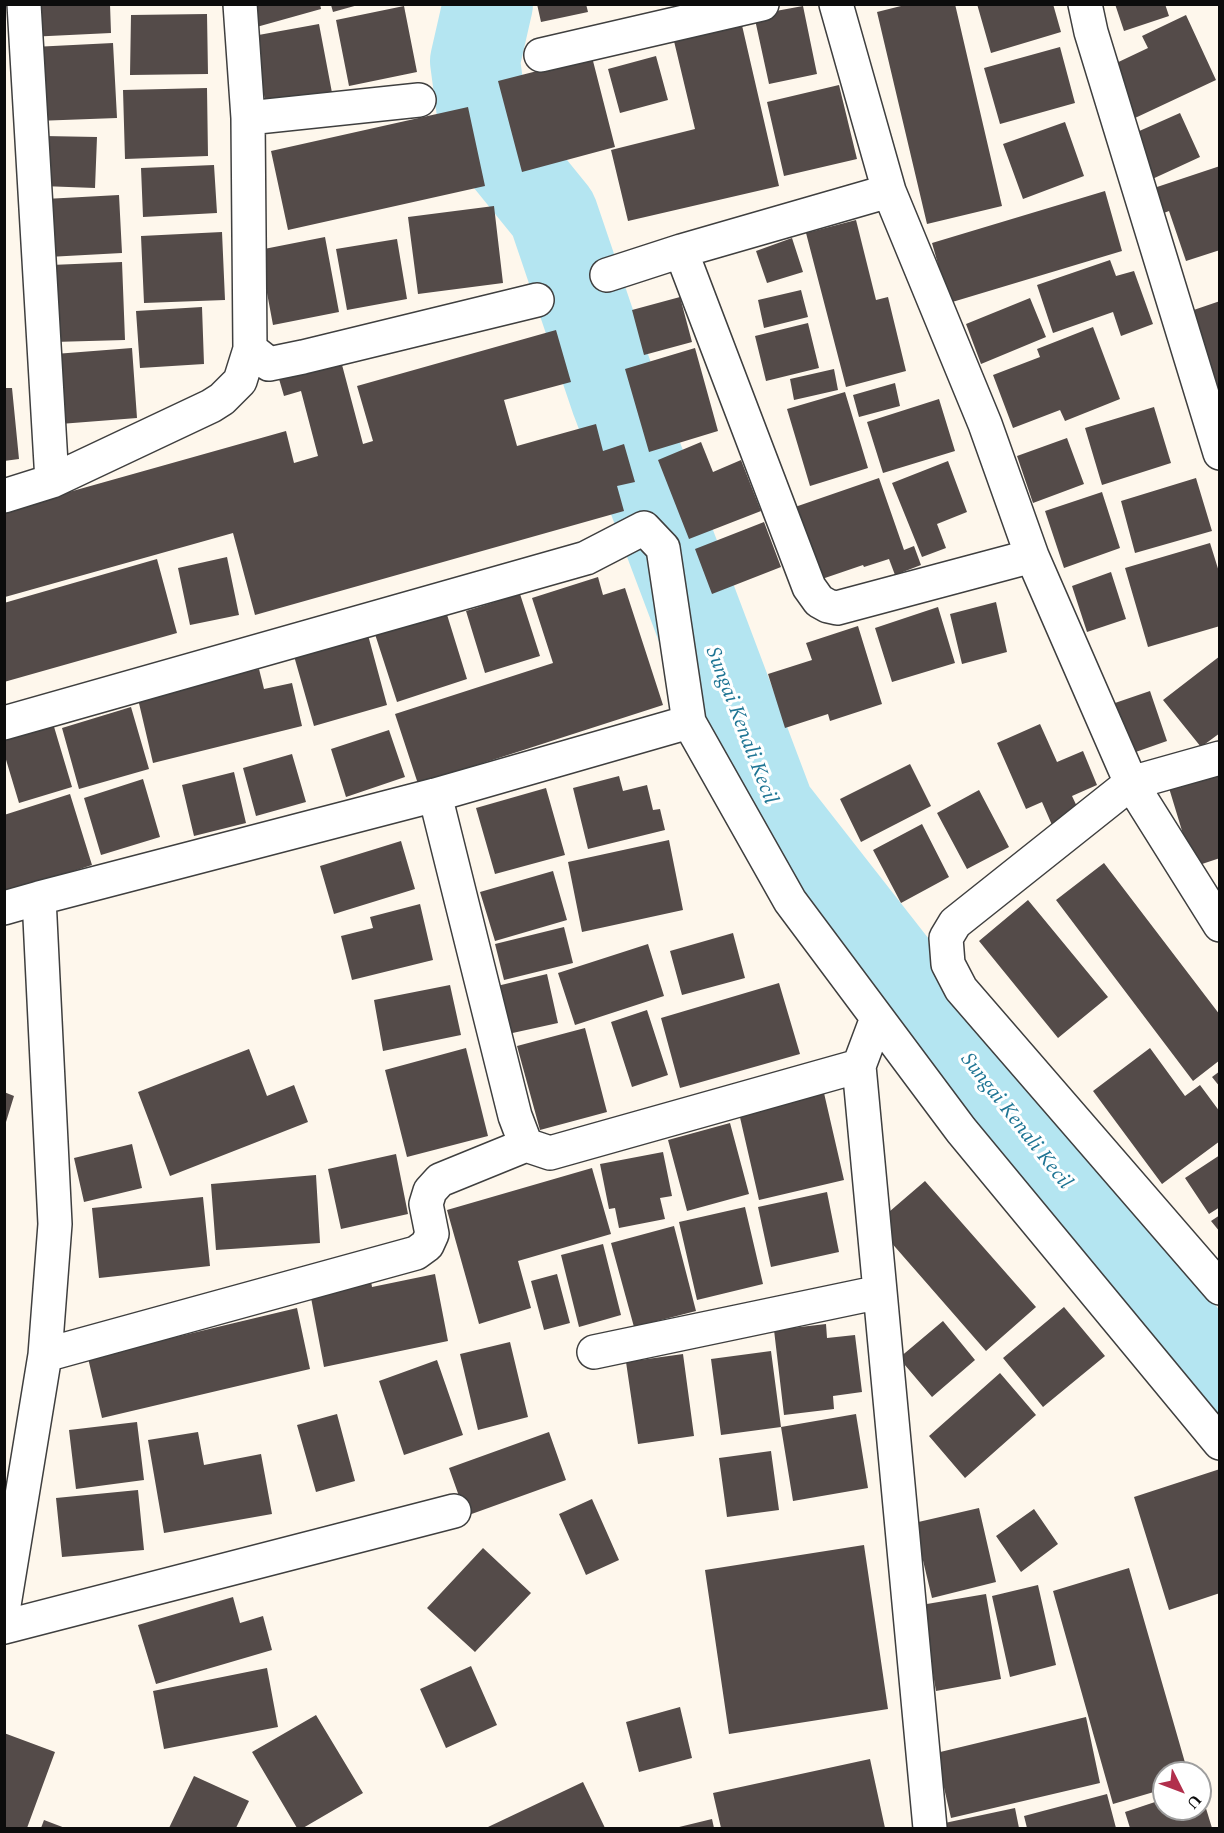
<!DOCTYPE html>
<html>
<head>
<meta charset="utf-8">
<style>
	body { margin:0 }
	#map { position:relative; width:1224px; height:1833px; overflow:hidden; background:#fef7ec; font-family:Spectral,serif }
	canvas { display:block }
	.frame { position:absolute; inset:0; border:6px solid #0c0c0c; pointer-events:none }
	.north { position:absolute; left:1152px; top:1761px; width:60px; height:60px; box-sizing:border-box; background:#fff; border:2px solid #9e9e9e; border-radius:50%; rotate:132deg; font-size:16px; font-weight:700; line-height:24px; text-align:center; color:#0c0c0c }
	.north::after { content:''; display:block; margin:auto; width:21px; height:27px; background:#b12f4c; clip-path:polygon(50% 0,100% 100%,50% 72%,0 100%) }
</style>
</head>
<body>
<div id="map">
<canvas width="1224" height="1833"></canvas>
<div class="frame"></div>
<div class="north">U</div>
</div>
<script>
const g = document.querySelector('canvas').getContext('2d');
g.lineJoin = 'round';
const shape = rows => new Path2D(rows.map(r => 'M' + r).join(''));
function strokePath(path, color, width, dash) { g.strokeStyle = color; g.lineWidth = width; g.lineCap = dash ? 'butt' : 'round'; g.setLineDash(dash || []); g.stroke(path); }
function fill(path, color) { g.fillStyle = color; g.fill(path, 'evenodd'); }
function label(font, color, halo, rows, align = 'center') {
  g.font = font + ' Spectral,serif'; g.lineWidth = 6; g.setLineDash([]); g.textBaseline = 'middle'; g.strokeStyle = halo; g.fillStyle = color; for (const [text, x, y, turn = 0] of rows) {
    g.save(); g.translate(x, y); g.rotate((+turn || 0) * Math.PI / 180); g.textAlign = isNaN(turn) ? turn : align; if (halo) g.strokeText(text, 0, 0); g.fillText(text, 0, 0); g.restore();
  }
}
strokePath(shape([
	[488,4,475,61,484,129,553,214,616,400,770,809,1220,1384]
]), '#b4e5f1', 90);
fill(shape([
	[27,4,110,4,111,33,28,37],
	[247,4,320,4,321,9,253,28],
	[537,4,586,4,588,12,541,22],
	[909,4,955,4,1002,206,927,224,877,12],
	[977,4,1053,4,1061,32,991,53],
	[1115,4,1165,4,1169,16,1124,31],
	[331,5,358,5,333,12],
	[404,6,417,72,349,86,336,20],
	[803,6,817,74,769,84,754,15],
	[207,14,208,74,130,75,131,15],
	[1186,15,1216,80,1135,118,1110,66,1148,48,1142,36],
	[741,21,779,186,628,221,611,150,695,129,673,37],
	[319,24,333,98,267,111,253,36],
	[113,43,117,118,36,121,33,47],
	[1060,47,1075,103,1000,124,984,68],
	[656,56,668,100,620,113,608,69],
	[592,57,615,147,522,172,498,81],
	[839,85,857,159,784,176,767,102],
	[207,88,208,156,125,159,123,90],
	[468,107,485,186,288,230,271,151],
	[1180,113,1200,157,1148,181,1128,136],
	[1065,122,1084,176,1023,199,1003,144],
	[44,136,97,137,95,188,42,186],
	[214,165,217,213,143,217,141,168],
	[1220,166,1220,250,1186,261,1169,211,1156,216,1148,190],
	[1105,191,1122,251,949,303,932,243],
	[119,195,122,253,48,257,45,199],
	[494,206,503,283,418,294,408,217],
	[856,220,876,300,888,297,906,371,846,387,806,233],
	[222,232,225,300,144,303,141,236],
	[325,237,339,312,273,325,259,250],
	[792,238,803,272,767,283,756,251],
	[397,239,407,299,347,310,336,249],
	[1110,260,1116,276,1134,271,1153,324,1121,336,1113,312,1053,333,1037,285],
	[122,262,125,340,53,342,51,265],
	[801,290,808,317,764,328,758,300],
	[680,297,692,342,644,355,632,310],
	[1030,298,1046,337,981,364,966,324],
	[1220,301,1220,390,1210,394,1182,314],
	[202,307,204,364,140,368,136,311],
	[808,323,819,368,766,381,755,336],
	[1093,327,1120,399,1065,421,1060,410,1013,428,993,375,1040,357,1037,349],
	[556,330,571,382,504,400,517,446,596,424,603,451,624,444,635,482,617,486,624,511,255,615,233,533,5,597,5,510,286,431,294,463,318,456,301,391,284,396,279,379,341,361,363,444,373,441,357,386],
	[132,348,137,418,60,424,55,354],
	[695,348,718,431,649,452,625,369],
	[834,369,838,390,794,400,790,379],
	[895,383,900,406,859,417,853,395],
	[4,388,12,388,19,459,4,461],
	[845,392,868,468,810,486,787,409],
	[939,399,955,451,883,473,867,422],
	[1154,407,1171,463,1102,485,1085,428],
	[1067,438,1084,484,1033,503,1017,456],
	[701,442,713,472,741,460,761,511,689,539,658,460],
	[948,461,967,512,937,524,946,548,922,557,892,483],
	[879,478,904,550,914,546,921,565,895,575,889,559,864,567,863,565,819,580,795,507],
	[1196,478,1212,531,1135,553,1121,501],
	[1102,492,1120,548,1064,568,1045,511],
	[764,522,781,567,712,594,695,549],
	[1210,543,1220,575,1220,626,1148,647,1125,568],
	[227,557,239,615,190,625,178,568],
	[157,559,177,633,4,682,4,603],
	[1111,572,1126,619,1087,632,1072,586],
	[598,577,603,595,625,588,663,705,418,784,395,714,553,663,532,598],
	[520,594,540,656,485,673,466,611],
	[996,602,1007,652,962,664,950,614],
	[444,605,467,679,397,702,373,628],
	[938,607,955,663,892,682,875,628],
	[858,626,882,704,830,721,828,714,785,728,768,674,812,660,806,643],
	[368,635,387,705,314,726,294,656],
	[1220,656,1220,733,1201,747,1163,700],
	[259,669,264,689,292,683,302,726,153,763,138,699],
	[1150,691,1167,741,1130,754,1112,704],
	[131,707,149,769,79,789,62,728],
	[52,720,72,787,19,803,4,753,4,735],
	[1040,724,1057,762,1083,751,1097,785,1072,796,1080,813,1052,825,1042,802,1026,809,997,743],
	[389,730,405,777,346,797,331,749],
	[292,754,306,802,256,816,243,768],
	[910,764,931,806,861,842,840,799],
	[234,772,246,823,194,836,182,785],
	[1220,772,1220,858,1193,867,1169,788],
	[619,776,623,791,647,785,653,810,660,809,665,830,588,849,573,788],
	[143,779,160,837,101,855,84,798],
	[546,788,565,855,495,874,476,808],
	[979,790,1009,847,967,869,937,813],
	[70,794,92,865,4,894,4,815],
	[922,824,949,877,901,903,873,850],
	[669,840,683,910,582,932,568,862],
	[401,841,415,889,334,914,320,866],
	[1104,863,1220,1015,1220,1060,1193,1081,1056,900],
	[553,871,567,920,495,941,480,892],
	[1028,900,1108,997,1058,1038,979,941],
	[420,904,433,960,352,980,341,936,373,928,370,917],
	[564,927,573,963,504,980,495,944],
	[733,933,745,978,682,995,670,951],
	[648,944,664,996,575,1025,558,973],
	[547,974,558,1023,508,1034,497,986],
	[779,983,800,1054,680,1088,661,1018],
	[450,985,461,1035,383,1051,374,1000],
	[647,1010,668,1075,632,1087,611,1022],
	[585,1028,607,1112,540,1130,517,1046],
	[466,1048,488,1136,407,1157,385,1070],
	[1150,1048,1185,1096,1200,1085,1220,1112,1220,1141,1162,1184,1093,1091],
	[249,1049,267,1096,294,1085,308,1122,170,1176,138,1092],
	[1220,1071,1220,1087,1212,1077],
	[4,1092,14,1096,6,1122,4,1121],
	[824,1093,844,1180,759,1200,739,1113],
	[730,1123,749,1194,687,1211,668,1140],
	[132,1144,142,1188,84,1202,74,1158],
	[663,1152,672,1196,660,1198,665,1219,619,1228,615,1208,609,1209,600,1164],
	[396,1154,408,1214,341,1229,328,1169],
	[1220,1155,1220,1207,1209,1214,1185,1178],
	[592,1168,611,1234,518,1261,531,1308,479,1324,447,1210],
	[316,1175,320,1243,216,1250,211,1184],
	[925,1181,1036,1307,986,1351,875,1224],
	[827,1192,839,1252,771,1267,758,1207],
	[203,1197,210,1266,99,1278,92,1208],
	[745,1207,763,1284,697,1300,679,1222],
	[1220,1215,1220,1232,1211,1221],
	[674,1226,696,1311,634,1327,611,1243],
	[603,1244,621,1315,579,1327,561,1255],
	[435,1274,448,1341,324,1367,309,1287,370,1275,372,1287],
	[557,1274,570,1323,544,1330,531,1281],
	[1064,1307,1105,1356,1043,1407,1003,1358],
	[297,1308,310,1369,102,1418,88,1358],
	[943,1321,975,1360,932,1397,899,1358],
	[826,1324,827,1338,855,1335,862,1392,833,1396,834,1409,784,1415,774,1330],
	[510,1342,528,1417,478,1430,460,1354],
	[771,1351,781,1427,721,1435,711,1359],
	[683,1354,694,1436,638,1444,626,1362],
	[437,1360,463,1435,404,1455,379,1381],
	[1000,1373,1036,1415,965,1478,929,1436],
	[337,1414,355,1481,316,1492,297,1425],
	[856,1414,868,1488,793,1501,781,1427],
	[137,1422,144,1480,76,1489,69,1430],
	[198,1432,204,1465,261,1454,272,1514,164,1533,148,1440],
	[549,1432,566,1480,466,1516,449,1468],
	[771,1451,779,1510,727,1517,719,1458],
	[1220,1469,1220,1593,1169,1610,1134,1497],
	[138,1490,144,1550,62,1557,56,1498],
	[592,1499,619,1560,586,1575,559,1514],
	[979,1508,996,1582,932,1598,914,1523],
	[1034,1509,1058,1544,1021,1572,996,1536],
	[864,1545,888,1709,729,1734,705,1570],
	[483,1548,531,1593,475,1652,427,1608],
	[1129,1568,1188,1773,1164,1773,1164,1789,1113,1804,1053,1591],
	[1038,1585,1056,1665,1010,1677,992,1596],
	[986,1594,1001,1679,936,1691,921,1605],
	[233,1597,240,1623,263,1616,272,1650,156,1684,138,1625],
	[471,1666,497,1725,446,1748,420,1689],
	[267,1668,278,1727,164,1749,153,1691],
	[680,1707,692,1758,639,1772,626,1722],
	[316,1715,363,1793,303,1828,297,1828,252,1752],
	[1086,1717,1100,1783,951,1818,936,1753],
	[4,1733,55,1752,27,1828,4,1828],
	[870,1759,885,1828,721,1828,713,1793],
	[194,1776,249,1801,236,1828,169,1828],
	[583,1782,605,1828,489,1828,488,1827],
	[1201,1792,1212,1828,1130,1828,1125,1812,1164,1799,1164,1809,1200,1809],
	[1107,1794,1116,1828,1027,1828,1024,1816],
	[1015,1808,1019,1828,941,1828,940,1824],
	[712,1819,714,1828,675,1828],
	[44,1820,65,1828,41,1828]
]), '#544b49');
const street = shape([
	[24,4,52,481],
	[836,4,889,191,985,424,1032,556,1131,783,1220,925],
	[1085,4,1091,32,1220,453],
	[541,55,762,4],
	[248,118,419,100],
	[681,251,809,587,819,601,828,606,837,608,1032,556],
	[607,275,681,251,889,191],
	[250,349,269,364,303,357,537,300],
	[4,496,52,481,211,406,222,399,240,381,250,349,248,118,240,4],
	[4,723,586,558,644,528,663,548,689,722,790,901,961,1130,1220,1443],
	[1220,758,1131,783,955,923,946,938,948,964,961,989,1220,1288],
	[435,795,515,1116,526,1145,550,1153,859,1066],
	[4,908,39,898,435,795,689,722],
	[877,1018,859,1066,930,1828],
	[594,1352,880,1292],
	[45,1355,416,1253,427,1245,432,1234,426,1204,430,1191,440,1180,526,1145],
	[4,1605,45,1355,55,1224,39,898],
	[4,1627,454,1511]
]);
strokePath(street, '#3f3f3f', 36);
strokePath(street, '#fff', 33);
label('italic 21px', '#1f7594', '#fff', [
	["Sungai Kenali Kecil",740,726,69],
	["Sungai Kenali Kecil",1015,1122,52]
]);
</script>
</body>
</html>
